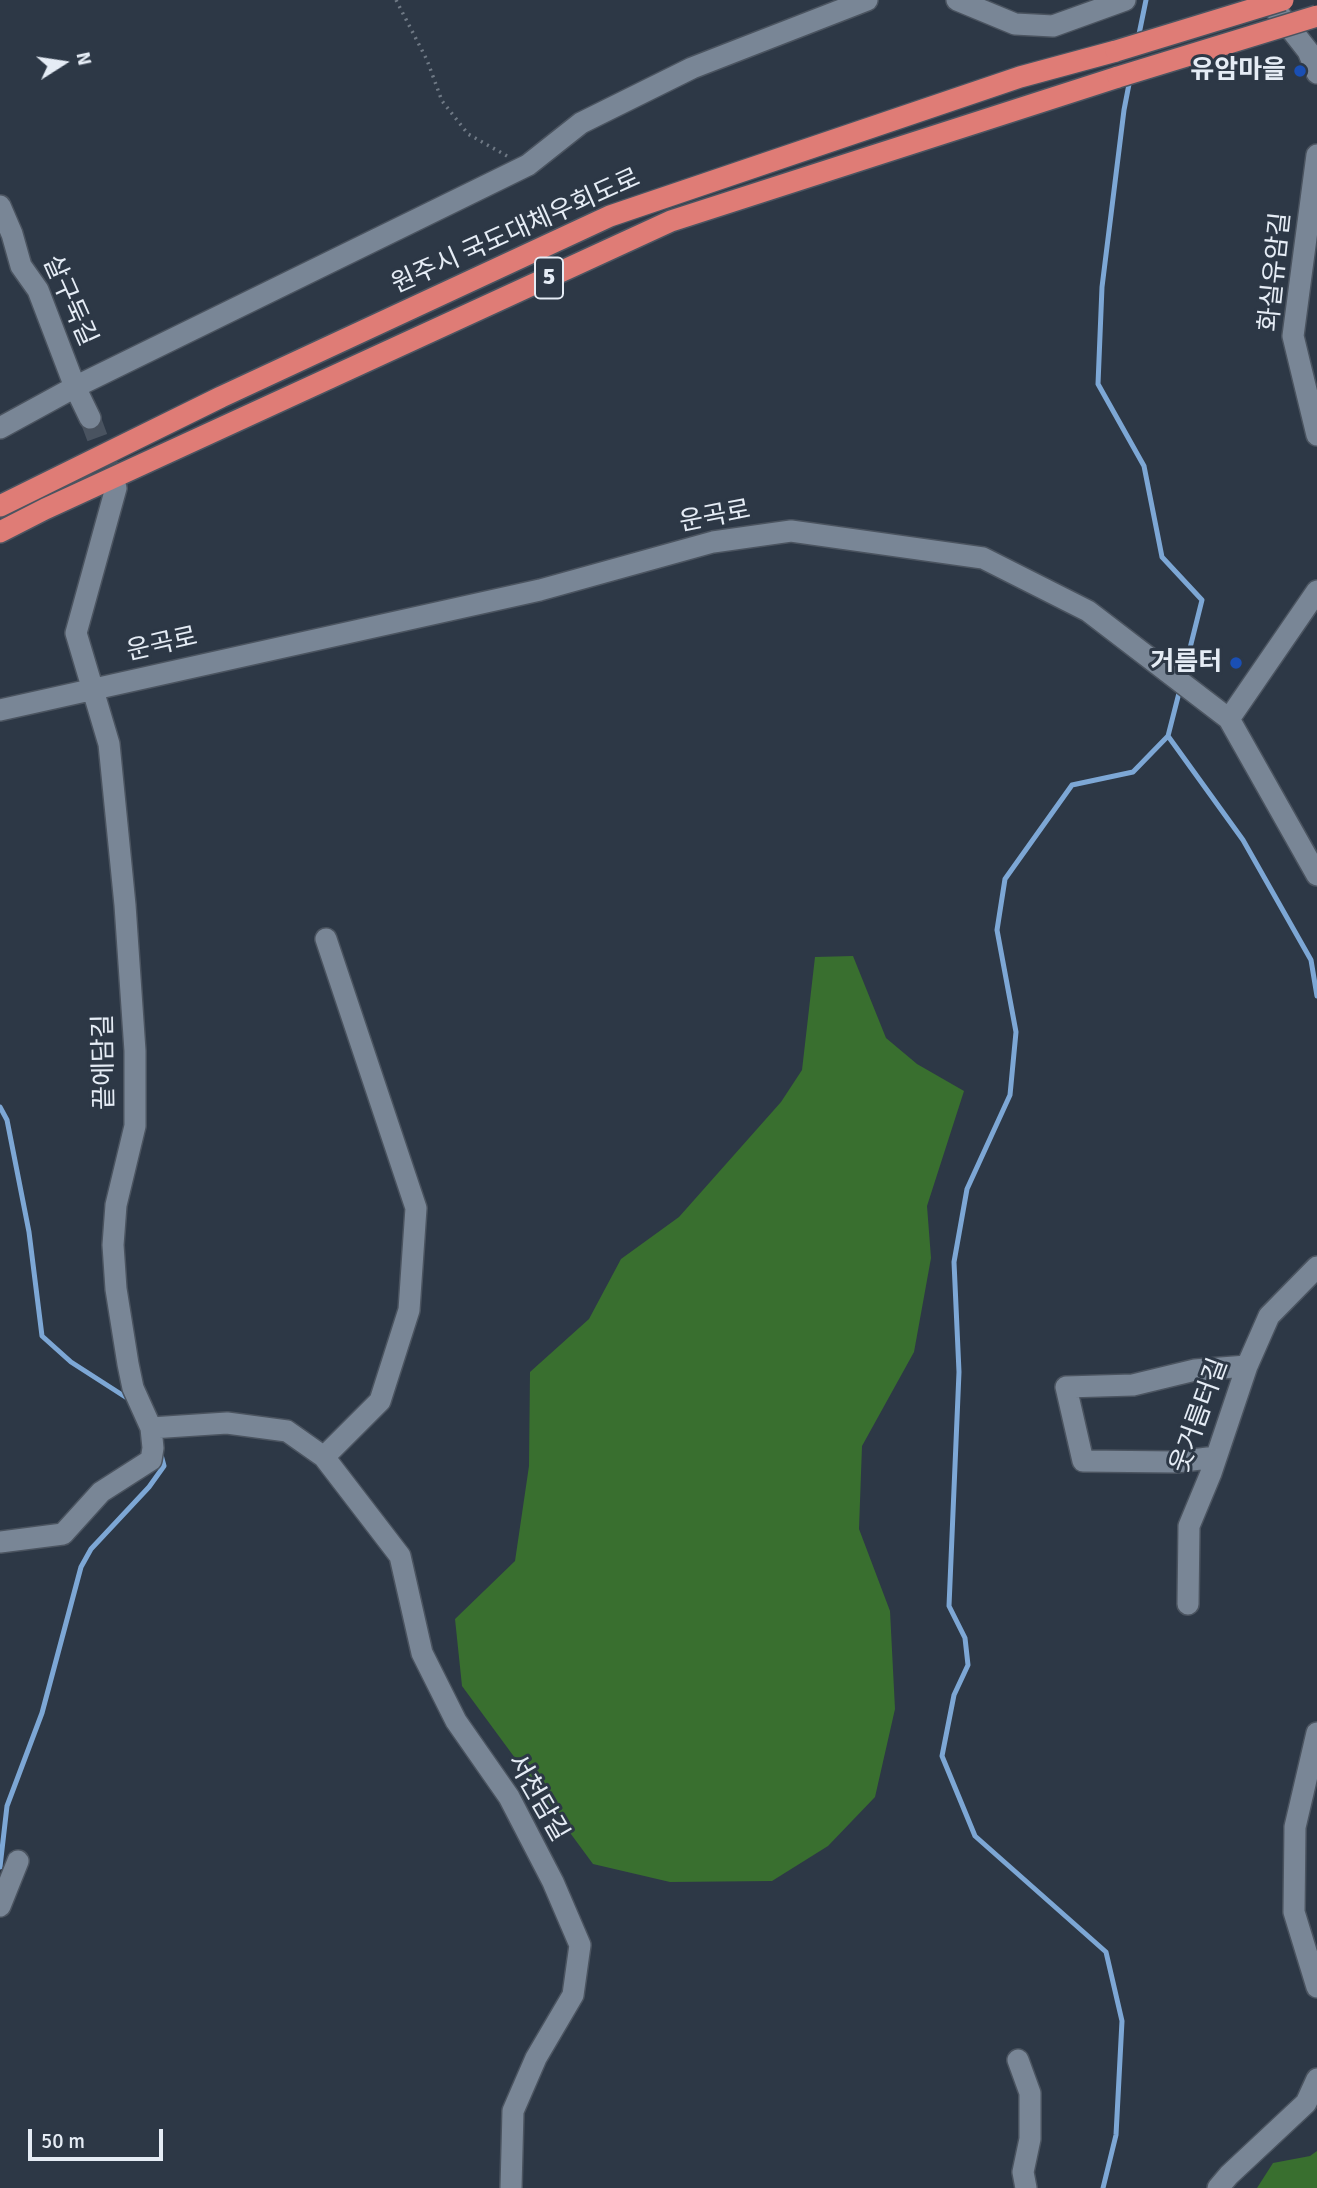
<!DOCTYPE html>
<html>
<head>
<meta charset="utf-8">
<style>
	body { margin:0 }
	#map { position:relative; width:1317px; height:2188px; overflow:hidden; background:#2d3846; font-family:Signika,sans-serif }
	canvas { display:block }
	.north { position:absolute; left:28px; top:28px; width:70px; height:70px; -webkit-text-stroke:5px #2d3846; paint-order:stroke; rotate:78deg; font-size:19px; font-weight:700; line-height:28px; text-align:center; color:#e5ecf5 }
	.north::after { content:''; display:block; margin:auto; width:24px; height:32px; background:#e5ecf5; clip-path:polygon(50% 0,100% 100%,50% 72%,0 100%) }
	.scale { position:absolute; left:28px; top:2129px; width:135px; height:32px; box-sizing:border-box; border:4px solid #e5ecf5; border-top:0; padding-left:9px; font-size:21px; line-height:24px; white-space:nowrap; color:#e5ecf5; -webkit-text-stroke:5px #2d3846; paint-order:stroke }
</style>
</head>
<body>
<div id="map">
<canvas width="1317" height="2188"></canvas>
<div class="north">N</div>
<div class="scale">50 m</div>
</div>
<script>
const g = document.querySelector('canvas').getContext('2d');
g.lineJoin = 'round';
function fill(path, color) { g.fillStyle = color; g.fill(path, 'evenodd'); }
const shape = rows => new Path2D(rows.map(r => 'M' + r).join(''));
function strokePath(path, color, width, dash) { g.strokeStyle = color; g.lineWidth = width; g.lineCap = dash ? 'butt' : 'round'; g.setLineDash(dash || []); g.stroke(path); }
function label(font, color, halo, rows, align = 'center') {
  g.font = font + ' Signika,"Noto Sans KR",sans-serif'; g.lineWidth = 6; g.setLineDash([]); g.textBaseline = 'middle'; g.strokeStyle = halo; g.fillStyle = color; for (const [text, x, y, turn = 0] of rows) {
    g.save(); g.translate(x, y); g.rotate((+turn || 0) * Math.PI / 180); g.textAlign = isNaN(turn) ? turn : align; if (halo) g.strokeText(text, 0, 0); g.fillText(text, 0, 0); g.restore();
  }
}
fill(shape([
	[853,956,886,1038,917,1064,964,1091,927,1206,931,1258,914,1352,862,1446,859,1529,890,1611,895,1709,875,1797,828,1846,772,1881,670,1882,593,1864,462,1686,455,1619,515,1561,529,1466,530,1372,589,1319,621,1259,679,1217,781,1102,802,1070,815,957],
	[1317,2151,1317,2188,1257,2188,1273,2163,1310,2156]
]), '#396f2f');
strokePath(shape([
	[1138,39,1146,0],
	[1130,79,1124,110,1102,287,1098,384,1144,466,1162,557,1202,600,1183,676],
	[1168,736,1243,840,1311,960,1317,996],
	[0,1107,7,1120,29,1232,42,1336,71,1362,127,1398],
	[0,1867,7,1806,42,1713,81,1567,91,1549,149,1487,164,1466,160,1451],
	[1103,2188,1116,2135,1122,2021,1106,1952,975,1836,942,1756,954,1695,968,1665,965,1638,949,1606,959,1372,954,1262,967,1189,1010,1095,1016,1032,997,930,1005,879,1072,785,1133,772,1168,736,1180,689]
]), '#7da7d5', 5);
strokePath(shape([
	[90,418,116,488]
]), '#495360', 21, [21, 10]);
const minor = shape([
	[957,0,1015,24,1053,26,1125,0],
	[1268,0,1308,51,1317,73],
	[1317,155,1293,336,1317,435],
	[0,206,12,234,21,266,38,290,75,387,90,418],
	[0,428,75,387,528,165,581,123,692,68,867,0],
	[0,710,540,590,713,542,791,531,983,558,1088,611,1229,719,1317,875],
	[1229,719,1317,591],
	[151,1428,227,1423,287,1431,324,1457,400,1556,422,1653,456,1721,509,1797,553,1882,580,1945,573,1995,536,2058,513,2111,511,2188],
	[324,1457,380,1401,409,1310,416,1208,326,939],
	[1216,1457,1176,1462,1083,1461,1066,1387,1133,1385,1195,1370,1247,1366],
	[0,1542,63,1534,101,1492,151,1460,153,1448,151,1428,133,1388,128,1364,116,1289,113,1245,116,1205,135,1126,135,1051,125,905,109,744,76,633,116,488],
	[1188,1604,1189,1526,1211,1473,1247,1366,1269,1316,1317,1267],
	[1317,1733,1295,1827,1294,1912,1317,1987],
	[0,1906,18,1861],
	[1018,2060,1030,2093,1030,2139,1023,2172,1026,2188],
	[1218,2188,1229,2175,1306,2103,1317,2079]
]);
const highway = shape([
	[0,506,221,397,610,216,1020,77,1116,51],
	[0,532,45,509,671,221,1118,77]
]);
strokePath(minor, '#4b5460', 24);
strokePath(highway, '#4b5460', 24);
strokePath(shape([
	[396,0,427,60,442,101,468,134,507,156]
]), '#6f7985', 3.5, [2, 5]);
strokePath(minor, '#798696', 21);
strokePath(highway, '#df7c76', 21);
const highwayBridge = shape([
	[1116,51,1283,0],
	[1118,77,1317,16]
]);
strokePath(highwayBridge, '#4b5460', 24, []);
strokePath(highwayBridge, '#df7c76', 21);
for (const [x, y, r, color] of [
	[1300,71,7,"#1a4fb4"],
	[1236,663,7,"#1a4fb4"]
]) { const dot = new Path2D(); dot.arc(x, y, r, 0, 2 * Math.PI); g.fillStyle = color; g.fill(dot); strokePath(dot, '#2d3846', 2.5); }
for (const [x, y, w] of [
	[549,278,28]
]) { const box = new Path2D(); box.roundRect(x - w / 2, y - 20.5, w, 41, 5); g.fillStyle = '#2d3846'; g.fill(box); strokePath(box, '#e5ecf5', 2); }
label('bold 24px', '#e5ecf5', null, [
	["5",549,278]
]);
label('bold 26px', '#e5ecf5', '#2d3846', [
	["유암마을",1286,71],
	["거름터",1222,663]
], 'right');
label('26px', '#e5ecf5', '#2d3846', [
	["원주시 국도대체우회도로",516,232,-24],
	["화실유암길",1276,272,-84],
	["살구둑길",69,301,66],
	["운곡로",715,517,-11],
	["운곡로",162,645,-13],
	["끝에담길",105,1062,-91],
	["웃거름터길",1200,1416,-70],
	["서천담길",537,1798,60]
]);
</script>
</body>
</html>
